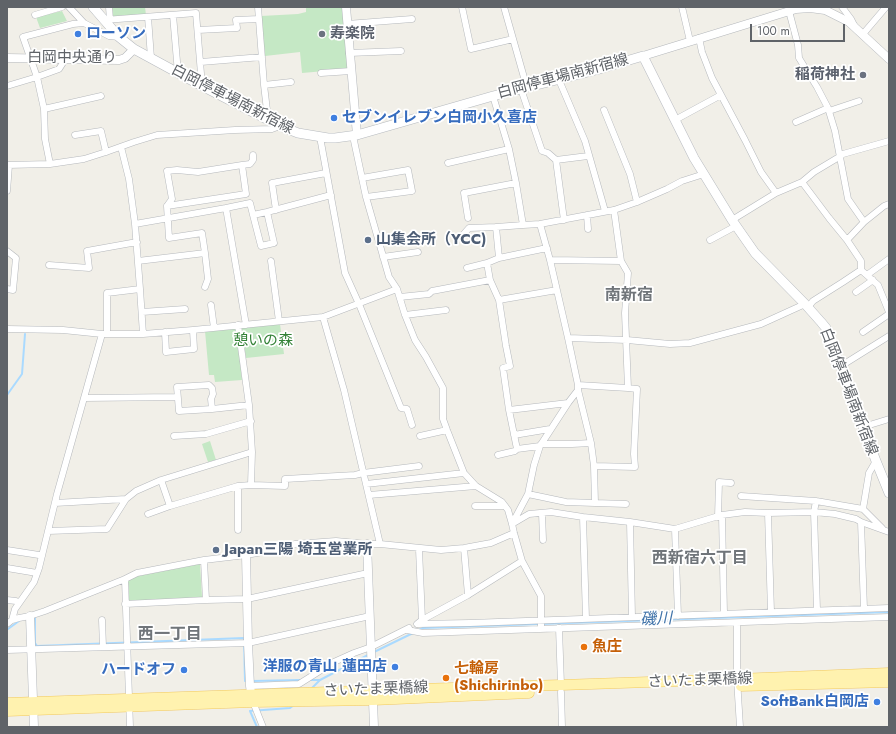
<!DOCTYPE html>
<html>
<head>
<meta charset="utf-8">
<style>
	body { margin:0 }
	#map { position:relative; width:896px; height:734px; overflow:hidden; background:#f1efe8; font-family:Jost,sans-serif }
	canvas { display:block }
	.frame { position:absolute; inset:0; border:8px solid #5f6368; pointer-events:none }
	.scale { position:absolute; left:750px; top:24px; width:95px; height:18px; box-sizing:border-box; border:2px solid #5f6368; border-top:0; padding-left:5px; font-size:12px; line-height:14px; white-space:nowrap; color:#5f6368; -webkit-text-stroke:3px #fff; paint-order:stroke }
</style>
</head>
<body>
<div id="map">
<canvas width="896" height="734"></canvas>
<div class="frame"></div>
<div class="scale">100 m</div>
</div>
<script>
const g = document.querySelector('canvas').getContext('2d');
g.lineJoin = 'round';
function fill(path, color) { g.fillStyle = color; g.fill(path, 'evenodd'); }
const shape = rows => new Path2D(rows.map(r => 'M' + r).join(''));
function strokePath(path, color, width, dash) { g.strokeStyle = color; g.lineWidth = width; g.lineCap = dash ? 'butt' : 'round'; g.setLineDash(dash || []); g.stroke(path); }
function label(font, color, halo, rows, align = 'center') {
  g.font = font + ' Jost,"Noto Sans JP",sans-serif'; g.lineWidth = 3.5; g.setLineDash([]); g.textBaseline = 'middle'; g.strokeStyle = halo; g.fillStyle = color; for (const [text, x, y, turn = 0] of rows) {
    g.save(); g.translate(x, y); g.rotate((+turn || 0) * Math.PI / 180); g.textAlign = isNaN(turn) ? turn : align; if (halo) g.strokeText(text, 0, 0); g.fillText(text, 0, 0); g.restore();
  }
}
fill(shape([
	[111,7,145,7,146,15,115,17,112,15],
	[306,7,343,7,348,69,302,73,300,52,265,56,261,16,298,14,306,12],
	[62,11,67,21,40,28,36,17],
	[280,324,284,354,246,358,241,327],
	[237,328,242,380,215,382,214,375,209,375,205,331],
	[210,441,216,460,208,462,202,444],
	[200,564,202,597,129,602,128,580,138,576]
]), '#c5e8c5');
strokePath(shape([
	[7,395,22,374,25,334],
	[35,616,35,643,37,646,244,638,245,681,248,681],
	[7,628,8,629,19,621],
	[419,630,423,628,889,612],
	[374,652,413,633],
	[309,680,320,680],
	[253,681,300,680],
	[311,689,320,680,368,655],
	[257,727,250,711,290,708,294,705]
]), '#aadaff', 2);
const minor = shape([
	[69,7,84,23,109,36,119,37],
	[109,7,110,20],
	[258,7,264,85,268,119],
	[462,7,471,49,513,39],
	[504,7,527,88],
	[682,7,690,41],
	[842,7,851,19,854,25],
	[789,11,798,45,799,58,817,87,828,108,835,131,848,199,864,222],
	[35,15,62,7],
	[173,15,178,73],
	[148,17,151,58],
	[105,20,196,13,202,86],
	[347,24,412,19],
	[198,30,237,28,236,20,259,19],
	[863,34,886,7],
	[699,38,702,52,712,78,745,140,761,172,776,193],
	[349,53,401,51],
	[201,62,262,57],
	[321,73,351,71],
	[559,80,585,141,605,211],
	[264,85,291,82],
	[7,86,37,77,59,69,66,58],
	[521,89,542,151,548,153,556,160,564,220],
	[493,96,509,149,516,183,523,225,540,224,550,260,568,338,578,385,578,390,568,403,540,446,534,465,528,494,512,524],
	[44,109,101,96],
	[604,110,630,174,637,202],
	[829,111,859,101],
	[675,120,721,95],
	[796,122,828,108],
	[75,135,101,131,106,152],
	[353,136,366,197,389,277,397,289],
	[320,137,345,273,359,304,401,408,407,409,412,425],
	[121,147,129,179,135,224,140,289,143,334],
	[556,160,588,156],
	[448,163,509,149],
	[50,164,45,139,44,109,37,77,23,37,73,24,84,23],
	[7,165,50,164,84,159,106,152,134,142,157,135,235,130,272,129,280,126],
	[242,165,250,164,253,160,253,155],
	[362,178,408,170,412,191,366,197],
	[802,182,829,218,847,240],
	[7,191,9,165],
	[226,208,250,203,253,215,267,212,331,195],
	[276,210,272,183,326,173],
	[253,215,261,246,274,243,267,212],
	[587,215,588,229],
	[468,218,464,193,516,183],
	[732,220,776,193,802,182,814,172,839,157,843,154,889,141],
	[135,224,226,208,246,325],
	[540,224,614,210,637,202,667,189,682,181,704,174],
	[523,225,496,227,499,258,487,263,490,280,499,300,506,346,510,366,503,368,509,410,517,449,540,446],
	[462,236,469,228,496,227],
	[710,240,736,226],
	[7,251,16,258,13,290,7,289],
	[383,257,418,252],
	[499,258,547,248],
	[550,260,621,261,614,210],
	[138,261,205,253,202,233,169,238,167,206,172,199,167,171,177,170,198,172,242,165,246,194,167,206],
	[271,261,279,321],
	[49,265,89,268,87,251,137,242],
	[467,268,487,263],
	[861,270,861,261,847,240,864,222,884,206,889,204],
	[861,270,878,285,889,312],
	[867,275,889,259],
	[205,287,208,279,205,253],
	[856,292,873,280],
	[400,297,429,294,432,291,490,280],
	[499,300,557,290],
	[211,305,214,328],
	[808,307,813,301,843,282,861,270],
	[142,312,185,309],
	[405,315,446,310],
	[323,317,344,390,380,544],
	[238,325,249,405,252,452,251,485,238,486,238,530],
	[7,329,63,330,102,334,143,334,193,330,323,317,397,289,405,315,415,340,426,357,443,388,443,419,447,430,464,473,476,486,502,502,508,510,512,524,514,533,522,561,541,596,541,628],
	[165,332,166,352,194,349,193,330],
	[863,332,889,314],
	[107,334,107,293,140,289],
	[568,338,627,340,670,344,690,343,761,324,805,304],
	[841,366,889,336],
	[578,385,628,388,625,313,628,273,621,261],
	[84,398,177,397],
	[212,409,211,399,213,394,212,388,209,385,177,387,179,411,212,409,249,405],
	[509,410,568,403],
	[863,427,889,419],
	[514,435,550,429],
	[174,436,206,434,251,421],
	[420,436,447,430],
	[541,444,572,444,591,443],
	[498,455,515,451,517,449],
	[876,461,869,473,863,509,882,528],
	[594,466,635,467,634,454,637,389,628,388],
	[161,480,170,506],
	[366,484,464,473],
	[251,485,285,486,285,479,355,475,363,473,419,466],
	[528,494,566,502,595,503,594,466,591,443,578,390],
	[369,495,476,486],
	[741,496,816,501,863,509],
	[816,501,814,512,817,610],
	[55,503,126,499,136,491,161,480,252,452],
	[595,503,626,504],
	[475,506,505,506],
	[542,513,543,540],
	[768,513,771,612],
	[148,514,170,506,238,486],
	[722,515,724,614],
	[583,517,586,619],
	[718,517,719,482,731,483],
	[630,522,632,617],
	[861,522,864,609],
	[512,524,529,514,551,512,583,517,630,522,675,529,722,515,745,512,768,513,814,512,835,514,856,519,861,522,889,532],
	[675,529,678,616],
	[48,531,107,529,126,499],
	[464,548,468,595],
	[419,549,422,620],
	[7,550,39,555,42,556],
	[7,568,37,573],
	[125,579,130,727],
	[7,600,16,601,19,602],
	[206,600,247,599,368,573],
	[125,604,206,600,204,560],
	[12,620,15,609,34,582,39,568,57,494,102,334],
	[102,620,103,647],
	[737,623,737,679,740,727],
	[7,624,12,620,19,618,30,616,45,611,125,579,137,573,204,560,246,555,274,550,295,544,336,541,367,544,380,544,441,550,464,548,491,543,514,533],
	[417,624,422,620,468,595,522,561],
	[418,624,470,623,889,608],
	[559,628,561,685],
	[407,630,423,633,889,617],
	[7,650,248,643,370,616],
	[250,686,299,684,334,662,354,653,371,647,409,628],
	[561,692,562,727],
	[253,702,263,727]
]);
const tertiary = shape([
	[346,7,357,135],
	[643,56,796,9,810,8,825,10,849,22,889,59],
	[7,58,119,60,125,58,134,49],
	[367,544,374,727],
	[246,555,248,643,250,686,252,700],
	[30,616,34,727]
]);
const secondary = shape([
	[93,7,119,37,134,49,202,86,280,126,298,133,328,138,335,138,357,135,493,96,596,70,643,56,694,158,732,220,755,253,805,304,821,322,826,328,833,346,876,461,889,493]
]);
const primary = shape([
	[741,686,889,682],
	[7,703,417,689,561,685,737,679,889,673],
	[7,711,253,702,373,700,529,693]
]);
strokePath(minor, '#b5b8bc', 7);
strokePath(tertiary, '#b5b8bc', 9);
strokePath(secondary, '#b6babf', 10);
strokePath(primary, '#f2c960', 11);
strokePath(minor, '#fff', 6);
strokePath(tertiary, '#fff', 8);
strokePath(secondary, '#fff', 9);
strokePath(primary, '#fff2af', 10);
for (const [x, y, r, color] of [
	[78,34,4,"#3f7fe0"],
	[322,34,4,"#6b7280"],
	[863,75,4,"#6b7280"],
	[334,118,4,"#3f7fe0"],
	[368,240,4,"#5c6f8a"],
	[216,550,4,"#5c6f8a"],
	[584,647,4,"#e8710a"],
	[395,667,4,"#3f7fe0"],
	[184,670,4,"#3f7fe0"],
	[446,678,4,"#e8710a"],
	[877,702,4,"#3f7fe0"]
]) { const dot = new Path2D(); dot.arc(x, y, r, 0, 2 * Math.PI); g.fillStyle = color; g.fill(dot); strokePath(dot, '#fff', 1.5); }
label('bold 15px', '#366cbe', '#fff', [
	["ローソン",86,34,"left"],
	["セブンイレブン白岡小久喜店",342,118,"left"],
	["洋服の青山 蓮田店",387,667],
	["ハードオフ",176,670],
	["SoftBank白岡店",869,702]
], 'right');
label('bold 15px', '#5b616d', '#fff', [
	["寿楽院",330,34],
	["稲荷神社",855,75,"right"]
], 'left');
label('15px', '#5f6368', '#fff', [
	["白岡中央通り",72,58],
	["白岡停車場南新宿線",563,77,-15],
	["白岡停車場南新宿線",232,100,27],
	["白岡停車場南新宿線",848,392,69],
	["さいたま栗橋線",700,681,-2],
	["さいたま栗橋線",376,690,-2]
]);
label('bold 15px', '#4e5e75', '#fff', [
	["山集会所（YCC)",376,240],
	["Japan三陽 埼玉営業所",224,550]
], 'left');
label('15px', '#348238', '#fff', [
	["憩いの森",263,341]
]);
label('bold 15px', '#c56008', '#fff', [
	["魚庄",592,647],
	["七輪房",454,669],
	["(Shichirinbo)",454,686]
], 'left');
label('bold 16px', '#70757a', '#fff', [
	["南新宿",629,296],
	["西新宿六丁目",700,559],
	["西一丁目",170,635]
]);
label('italic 16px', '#4174aa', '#fff', [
	["磯川",656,620,-2]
]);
</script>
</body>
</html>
